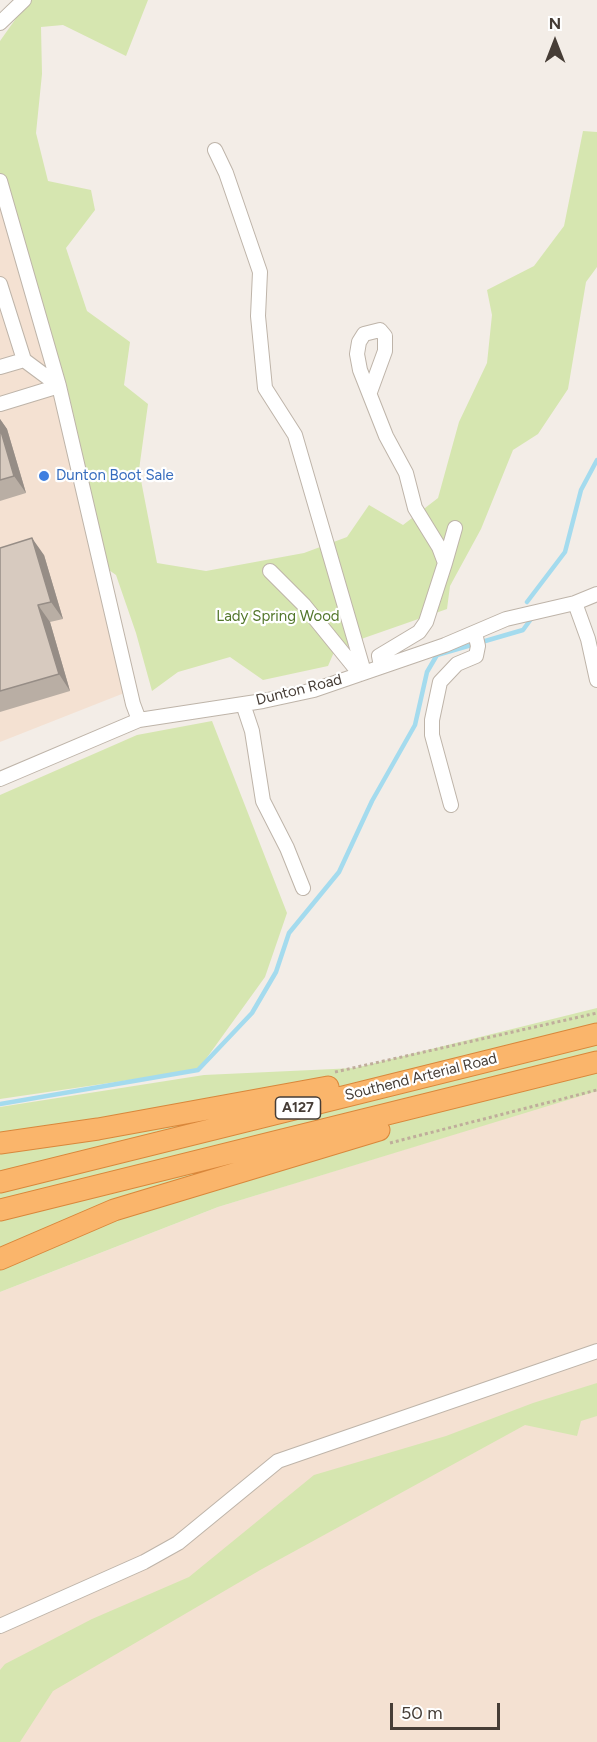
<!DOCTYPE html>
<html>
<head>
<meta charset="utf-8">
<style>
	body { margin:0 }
	#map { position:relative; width:597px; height:1742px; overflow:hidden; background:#f3ede7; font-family:Figtree,sans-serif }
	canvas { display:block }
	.north { position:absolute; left:525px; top:12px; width:60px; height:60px; -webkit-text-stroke:4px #fff; paint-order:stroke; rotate:0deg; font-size:16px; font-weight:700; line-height:24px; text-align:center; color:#463d36 }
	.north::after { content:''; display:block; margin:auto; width:21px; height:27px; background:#463d36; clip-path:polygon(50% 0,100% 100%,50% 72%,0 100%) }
	.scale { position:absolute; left:390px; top:1703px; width:110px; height:27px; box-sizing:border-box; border:3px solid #463d36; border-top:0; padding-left:8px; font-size:18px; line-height:21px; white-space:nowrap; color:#463d36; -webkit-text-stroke:4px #fff; paint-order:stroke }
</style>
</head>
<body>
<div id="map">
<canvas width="597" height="1742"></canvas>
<div class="north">N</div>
<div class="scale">50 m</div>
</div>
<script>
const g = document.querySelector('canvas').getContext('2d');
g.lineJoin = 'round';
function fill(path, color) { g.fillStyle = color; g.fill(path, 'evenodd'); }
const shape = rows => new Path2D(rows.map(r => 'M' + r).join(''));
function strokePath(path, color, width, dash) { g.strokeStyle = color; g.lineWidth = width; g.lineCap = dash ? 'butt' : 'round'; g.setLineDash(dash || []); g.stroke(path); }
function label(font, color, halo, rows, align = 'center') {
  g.font = font + ' Figtree,sans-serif'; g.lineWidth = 4.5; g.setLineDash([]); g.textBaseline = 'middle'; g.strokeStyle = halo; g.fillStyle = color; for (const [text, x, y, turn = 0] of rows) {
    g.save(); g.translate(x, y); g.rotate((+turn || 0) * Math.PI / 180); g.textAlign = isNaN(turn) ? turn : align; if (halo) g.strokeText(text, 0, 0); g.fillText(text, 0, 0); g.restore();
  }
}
fill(shape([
	[0,99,137,688,0,742],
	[597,1090,597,1742,0,1742,0,1292,218,1207]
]), '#f4e1d2');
fill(shape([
	[29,0,148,0,126,56,63,25,41,27,42,74,36,133,48,181,91,190,95,210,66,248,87,311,130,342,124,385,148,404,139,470,157,563,206,571,304,553,347,537,369,505,403,525,438,498,459,422,487,363,492,315,487,290,534,266,564,226,583,131,597,132,597,267,586,282,568,389,538,434,513,450,481,529,450,586,447,609,364,638,334,652,328,666,263,680,230,657,178,672,152,691,136,633,116,575,109,570,66,383,55,373,0,178,0,41],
	[212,721,287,913,265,977,198,1070,0,1099,0,795,137,735],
	[597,1008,597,1091,218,1207,0,1292,0,1107,204,1075,355,1068],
	[597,1383,597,1416,581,1421,577,1436,525,1425,262,1569,53,1691,20,1742,0,1742,0,1670,5,1664,92,1619,189,1577,314,1475,446,1436,533,1403]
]), '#d6e6b0');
strokePath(shape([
	[527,602,565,552,581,490,597,460],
	[0,1104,198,1070,252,1013,276,972,289,933,339,872,372,801,415,725,427,672,437,655,523,630,531,619]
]), '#a4dbee', 4.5);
const minor = shape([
	[0,23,24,0],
	[215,150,226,173,260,272,258,316,265,388,295,435,364,672],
	[0,181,59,386,133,704,139,720],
	[0,284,24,360,59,386],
	[0,367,24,360],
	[370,392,385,351,385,336,380,330,364,334,359,342,357,354,360,370,386,436,406,473,415,508,439,547,445,563,426,622,419,632,379,656,381,666],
	[0,404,59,386],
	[445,563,455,528],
	[270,571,304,605,360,674],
	[575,603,588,639,597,680],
	[243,704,252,731,263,801,287,848,303,888],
	[0,779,139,720,263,701,314,690,445,645,506,619,575,603,597,594],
	[451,805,432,735,432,720,440,682,457,664,476,656,478,646,475,633],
	[0,1626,144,1562,178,1543,278,1461,597,1351]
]);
const highway = shape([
	[0,1143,98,1129,328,1087],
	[0,1182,597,1034],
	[0,1210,597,1062],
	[0,1259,114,1210,379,1130]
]);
strokePath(minor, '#beb4a9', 16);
strokePath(highway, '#d9873b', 23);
strokePath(shape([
	[335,1072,597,1013],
	[390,1143,597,1090]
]), '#bfad9b', 3, [3, 3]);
strokePath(minor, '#fff', 14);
strokePath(highway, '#fab56b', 21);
fill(shape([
	[0,419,7,429,26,493,0,501],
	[0,548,44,555,63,619,50,622,70,691,0,712]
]), '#b9aea4');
fill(shape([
	[0,419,7,429,26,493,14,476,0,428],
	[32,538,44,555,63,619,51,602],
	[38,605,50,622,70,691,59,674]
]), '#968d86');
const building = shape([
	[0,428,14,476,0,480,0,428],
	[32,538,51,602,38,605,59,674,0,691,0,548,32,538]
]);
fill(building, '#d7cabf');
strokePath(building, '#968d86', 1.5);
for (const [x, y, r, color] of [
	[44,476,6,"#3f7fe0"]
]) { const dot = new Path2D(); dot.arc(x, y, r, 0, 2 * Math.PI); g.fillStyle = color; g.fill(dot); strokePath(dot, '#fff', 2); }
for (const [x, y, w] of [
	[298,1108,45]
]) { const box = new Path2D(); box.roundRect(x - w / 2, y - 11, w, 22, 4.5); g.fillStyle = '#fff'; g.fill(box); strokePath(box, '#463d36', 1.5); }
label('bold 14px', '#463d36', null, [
	["A127",298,1108]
]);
label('15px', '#366cbe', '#fff', [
	["Dunton Boot Sale",56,476]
], 'left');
label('15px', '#52762b', '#fff', [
	["Lady Spring Wood",278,617]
]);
label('15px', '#463d36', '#fff', [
	["Dunton Road",299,690,-14],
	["Southend Arterial Road",421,1077,-14]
]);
</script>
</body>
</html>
